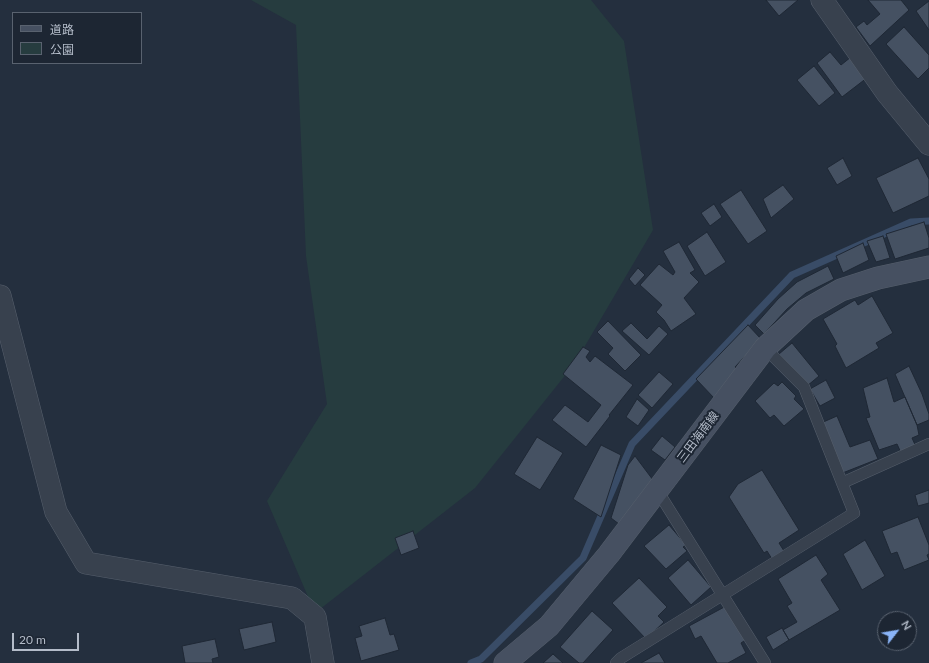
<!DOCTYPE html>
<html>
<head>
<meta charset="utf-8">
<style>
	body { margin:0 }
	#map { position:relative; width:929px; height:663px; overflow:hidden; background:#242f3e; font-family:Lato,"Noto Sans JP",sans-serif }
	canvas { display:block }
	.legend { position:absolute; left:12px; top:12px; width:130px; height:52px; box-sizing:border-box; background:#1d2633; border:1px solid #59626f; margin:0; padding:5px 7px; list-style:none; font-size:12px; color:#b4bcc9 }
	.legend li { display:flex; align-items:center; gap:8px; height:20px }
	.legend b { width:20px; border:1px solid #59626f }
	.north { position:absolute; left:877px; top:611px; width:40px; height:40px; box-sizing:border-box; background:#1d2633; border:1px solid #59626f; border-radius:50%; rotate:59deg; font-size:11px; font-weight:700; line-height:16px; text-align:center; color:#b4bcc9 }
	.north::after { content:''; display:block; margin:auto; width:14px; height:18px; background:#8ab4f8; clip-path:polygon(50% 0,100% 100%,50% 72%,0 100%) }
	.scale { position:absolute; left:12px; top:633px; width:67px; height:18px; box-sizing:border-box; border:2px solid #b4bcc9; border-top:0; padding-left:5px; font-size:12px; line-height:14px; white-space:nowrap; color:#b4bcc9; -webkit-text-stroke:3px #1d2633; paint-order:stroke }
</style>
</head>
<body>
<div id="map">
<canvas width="929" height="663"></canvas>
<ul class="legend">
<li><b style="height:5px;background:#465061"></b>道路</li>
<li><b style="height:11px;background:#263c3f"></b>公園</li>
</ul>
<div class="north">N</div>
<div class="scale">20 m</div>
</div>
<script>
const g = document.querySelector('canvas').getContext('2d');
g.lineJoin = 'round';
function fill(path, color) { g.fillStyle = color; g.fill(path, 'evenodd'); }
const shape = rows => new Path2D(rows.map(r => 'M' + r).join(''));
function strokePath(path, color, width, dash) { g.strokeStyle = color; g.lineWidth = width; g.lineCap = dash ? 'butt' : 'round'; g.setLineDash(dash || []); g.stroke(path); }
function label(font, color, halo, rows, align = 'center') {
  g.font = font + ' Lato,"Noto Sans JP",sans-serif'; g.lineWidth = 4; g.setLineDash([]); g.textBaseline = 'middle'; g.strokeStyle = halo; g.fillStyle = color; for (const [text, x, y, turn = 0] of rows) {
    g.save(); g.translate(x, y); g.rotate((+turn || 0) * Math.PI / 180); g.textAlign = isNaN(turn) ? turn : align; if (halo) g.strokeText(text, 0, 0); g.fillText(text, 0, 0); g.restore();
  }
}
fill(shape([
	[251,0,591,0,624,41,653,230,575,363,475,488,315,613,267,501,327,404,306,256,296,25]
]), '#263c3f');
strokePath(shape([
	[471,663,481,659,583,558,632,444,792,275,911,222,929,221]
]), '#394c67', 7);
const building = shape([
	[766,0,798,0,779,16,766,0],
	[868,0,901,0,909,10,870,46,856,27,864,21,867,25,880,14,868,0],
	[929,1,929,30,916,11,929,1],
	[904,27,929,55,929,68,918,79,886,44,904,27],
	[830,52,841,65,856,53,872,74,842,97,817,63,830,52],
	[814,66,835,93,819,106,797,80,814,66],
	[843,158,852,176,837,185,827,168,843,158],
	[918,158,929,179,929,196,893,213,876,178,918,158],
	[783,185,794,199,771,218,763,199,783,185],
	[741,190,767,231,748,244,720,204,741,190],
	[714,204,722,217,710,226,701,213,714,204],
	[924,222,929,238,929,248,895,259,886,234,924,222],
	[707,232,726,262,705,276,687,246,707,232],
	[883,236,890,258,876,262,867,241,883,236],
	[679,242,695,270,690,273,699,282,684,298,696,314,671,331,664,320,656,312,662,305,640,285,659,264,673,275,675,272,663,251,679,242],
	[863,243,869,260,843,273,836,256,863,243],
	[828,266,834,279,806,293,787,309,764,334,755,325,778,299,797,282,828,266],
	[638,268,645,275,635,286,629,279,638,268],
	[872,296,893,333,876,343,879,348,846,368,835,346,837,344,823,319,855,300,858,305,872,296],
	[608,321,641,355,625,371,608,354,613,348,597,332,608,321],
	[631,323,647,339,659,326,668,334,649,355,622,331,631,323],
	[748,325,761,339,735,367,738,370,714,398,696,379,748,325],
	[792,343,819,376,807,386,779,354,792,343],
	[583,347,590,351,586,357,590,362,595,356,633,385,609,415,610,416,586,447,552,420,565,405,588,422,601,405,563,374,583,347],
	[909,366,922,394,929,414,929,420,917,425,895,374,909,366],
	[659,372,673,384,652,408,638,395,659,372],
	[887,378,894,402,905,397,917,425,919,435,912,438,917,449,902,455,897,444,879,450,866,418,870,417,863,388,887,378],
	[826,380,835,398,820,406,810,389,826,380],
	[782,382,796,396,794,399,804,409,784,426,774,415,770,418,755,401,774,383,778,386,782,382],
	[637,399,649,410,638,426,626,417,637,399],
	[837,416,850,447,870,440,878,459,840,474,821,423,837,416],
	[662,436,675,447,665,460,651,450,662,436],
	[537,437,563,453,540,490,514,474,537,437],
	[601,445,621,455,601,517,573,499,601,445],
	[635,456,653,480,619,524,611,518,628,465,635,456],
	[762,470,799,530,779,543,784,551,772,559,767,551,764,553,729,497,738,484,762,470],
	[929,490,929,503,918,506,915,495,929,490],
	[918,517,929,545,929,554,927,555,929,560,904,570,897,552,891,554,882,531,918,517],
	[669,525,686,545,683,547,687,551,666,569,644,546,669,525],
	[413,531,419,548,401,555,395,538,413,531],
	[865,540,885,576,862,590,843,554,865,540],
	[816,555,828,574,821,580,840,610,789,640,783,630,797,622,787,606,792,603,778,579,816,555],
	[688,560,711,587,691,605,668,578,688,560],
	[639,578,667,607,658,616,664,622,646,639,612,603,639,578],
	[728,605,747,639,741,643,746,653,728,663,717,663,701,636,695,639,689,626,728,605],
	[592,611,613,630,583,663,579,663,560,647,592,611],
	[385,618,390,635,394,634,399,650,361,661,355,638,362,636,359,626,385,618],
	[272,622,276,642,244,650,239,629,272,622],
	[782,628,789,640,773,650,766,637,782,628],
	[215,639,219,657,212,659,213,663,185,663,182,646,215,639],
	[659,653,665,663,641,663,659,653],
	[553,654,563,663,543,663,553,654]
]);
fill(building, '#455162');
strokePath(building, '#1f2835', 1);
const lane = shape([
	[842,483,929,444],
	[657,490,765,663],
	[616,663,621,658,854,513,804,387,765,348]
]);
const street = shape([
	[822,0,887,93,929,144],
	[0,296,56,512,86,563,292,598,315,617,323,663]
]);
const secondary = shape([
	[505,663,549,626,609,554,765,348,806,310,841,290,878,278,929,267]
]);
strokePath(lane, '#565f6c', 12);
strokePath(street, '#565f6c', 23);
strokePath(secondary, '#565f6c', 23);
strokePath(lane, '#38414e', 11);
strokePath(street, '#38414e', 22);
strokePath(secondary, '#465061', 22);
label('12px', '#b4bcc9', '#1d2633', [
	["三田海南線",698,437,-53]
]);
</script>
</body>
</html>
